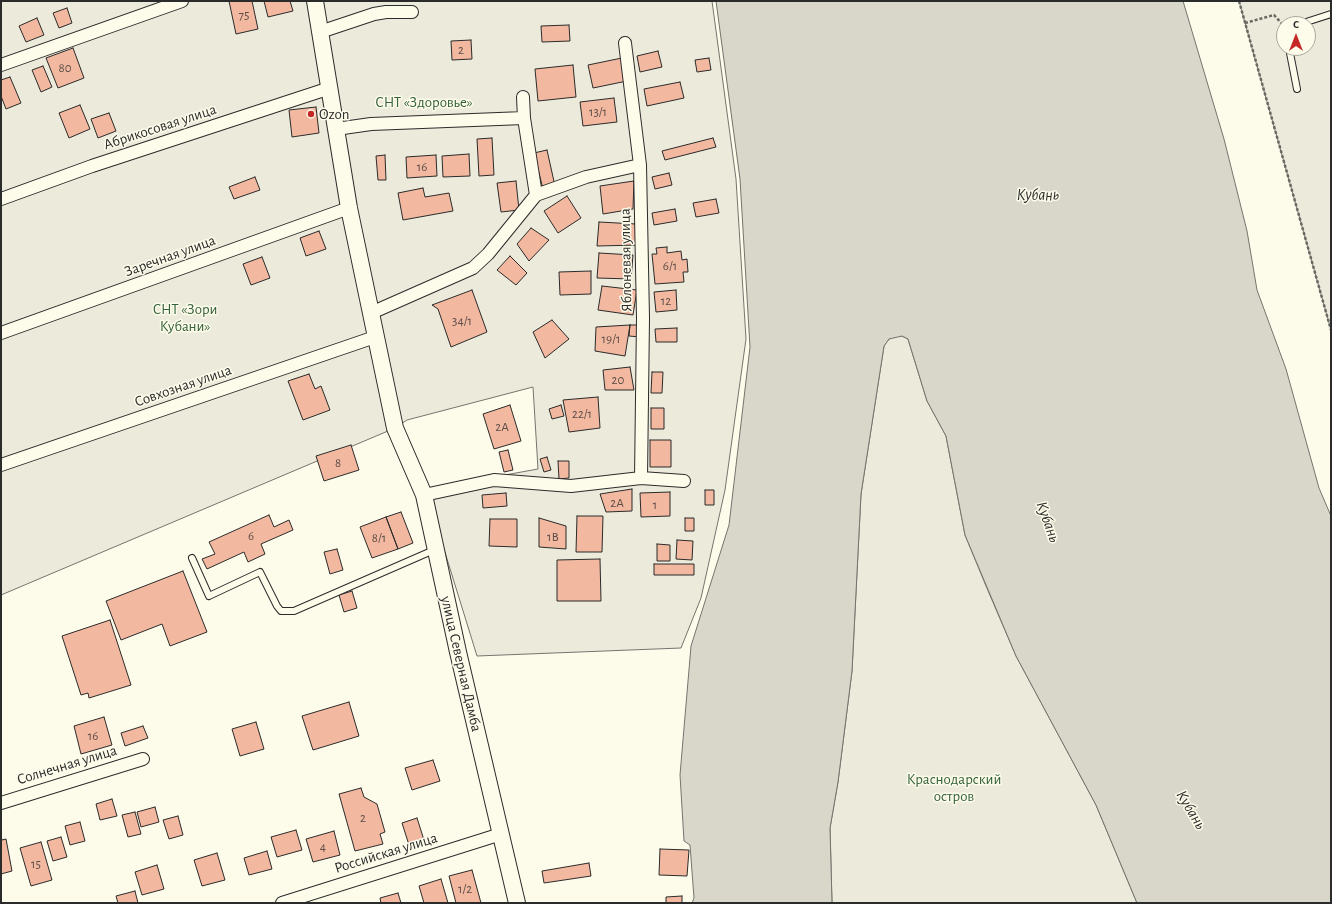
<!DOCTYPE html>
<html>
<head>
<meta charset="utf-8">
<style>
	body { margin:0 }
	#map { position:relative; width:1332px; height:904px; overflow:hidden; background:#fdfbea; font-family:"Alegreya Sans",sans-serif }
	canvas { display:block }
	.frame { position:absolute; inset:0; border:2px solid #2b2b2b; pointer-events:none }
	.north { position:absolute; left:1276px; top:16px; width:40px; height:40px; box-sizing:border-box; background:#fdfbea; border:1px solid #a9a89e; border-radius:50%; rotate:0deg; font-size:11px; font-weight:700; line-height:16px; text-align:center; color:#2b2b2b }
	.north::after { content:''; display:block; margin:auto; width:14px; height:18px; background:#c62828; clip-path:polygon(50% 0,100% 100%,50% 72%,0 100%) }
</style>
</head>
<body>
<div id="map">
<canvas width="1332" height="904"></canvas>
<div class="frame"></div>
<div class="north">С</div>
</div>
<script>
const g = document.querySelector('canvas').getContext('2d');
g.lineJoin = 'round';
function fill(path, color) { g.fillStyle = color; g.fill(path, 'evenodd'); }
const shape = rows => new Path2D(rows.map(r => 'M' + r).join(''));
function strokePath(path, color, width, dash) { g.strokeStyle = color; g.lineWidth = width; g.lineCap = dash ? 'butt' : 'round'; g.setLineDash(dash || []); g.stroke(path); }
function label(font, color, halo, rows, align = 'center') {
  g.font = font + ' "Alegreya Sans",sans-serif'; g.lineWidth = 3; g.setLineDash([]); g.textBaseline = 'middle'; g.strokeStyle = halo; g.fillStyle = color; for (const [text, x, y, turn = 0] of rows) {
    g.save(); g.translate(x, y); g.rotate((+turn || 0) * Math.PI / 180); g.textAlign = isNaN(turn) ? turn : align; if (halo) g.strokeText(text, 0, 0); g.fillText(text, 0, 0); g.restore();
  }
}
const green = shape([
	[1,1,712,1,736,179,746,339,725,490,701,598,681,648,477,656,443,546,433,500,433,488,538,469,533,387,407,420,395,428,1,595,1,1],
	[1239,1,1331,1,1331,330,1245,23,1239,1],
	[1284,24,1308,24,1308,48,1284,48,1284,24],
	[895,336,902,336,908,339,927,401,946,436,965,535,986,586,1016,656,1096,805,1137,903,832,903,830,828,838,782,852,671,861,494,884,346,889,339,895,336]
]);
fill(green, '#ecebdb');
strokePath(green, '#74746e', 1);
const water = shape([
	[716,1,1183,1,1224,139,1247,231,1257,290,1286,369,1319,488,1331,516,1331,903,1137,903,1096,805,1016,656,965,535,946,436,927,401,908,339,902,336,889,339,884,346,861,494,852,671,838,782,830,828,832,903,692,903,694,898,690,845,684,841,680,775,691,646,729,525,750,347,740,179,716,1]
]);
fill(water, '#d8d7c9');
strokePath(water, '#74746e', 1);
const building = shape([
	[229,1,252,1,258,29,236,34,229,1],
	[264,1,290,1,293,11,268,17,264,1],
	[67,8,72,23,59,28,53,13,67,8],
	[37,18,44,35,26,42,19,26,37,18],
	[569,25,570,41,542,42,541,26,569,25],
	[471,40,472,59,452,60,451,41,471,40],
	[73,48,84,78,58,88,46,58,73,48],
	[658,51,662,67,640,72,637,56,658,51],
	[622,58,627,81,593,88,588,65,622,58],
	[709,58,711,70,697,72,695,60,709,58],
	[573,65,576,97,538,101,535,69,573,65],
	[43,66,52,87,41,92,32,70,43,66],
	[10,77,21,103,6,109,1,96,1,80,10,77],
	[680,82,684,98,647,106,644,89,680,82],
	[614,98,617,122,583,126,580,102,614,98],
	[80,105,90,129,69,138,59,113,80,105],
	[316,107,319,133,292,137,289,110,316,107],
	[109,113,116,131,98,138,91,119,109,113],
	[492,138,494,175,479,176,477,139,492,138],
	[713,138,716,147,665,160,662,151,713,138],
	[547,150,555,186,543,189,534,153,547,150],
	[469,154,470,176,443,177,442,156,469,154],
	[385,155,386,180,378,180,376,156,385,155],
	[436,155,437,176,407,178,406,157,436,155],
	[669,173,672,185,655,189,652,177,669,173],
	[255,177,260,190,234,199,229,187,255,177],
	[516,181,519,210,501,212,497,183,516,181],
	[634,181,633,209,603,214,600,186,634,181],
	[423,188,425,197,449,193,453,211,403,220,398,193,423,188],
	[567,196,581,218,558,233,544,211,567,196],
	[716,199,719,213,696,217,693,203,716,199],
	[675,209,677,221,654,225,652,213,675,209],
	[599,222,636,224,638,245,597,246,599,222],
	[531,228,549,240,529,261,517,244,531,228],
	[319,231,326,249,306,256,300,238,319,231],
	[667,247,667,253,681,251,682,260,687,259,688,272,683,272,684,282,655,284,652,254,657,254,656,248,667,247],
	[599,253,633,255,631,279,597,278,599,253],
	[510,256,527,273,516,285,497,270,510,256],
	[262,257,270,278,251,285,243,264,262,257],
	[591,271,591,294,560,295,559,272,591,271],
	[602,286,637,290,633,315,598,310,602,286],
	[472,290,487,332,451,347,438,309,432,305,472,290],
	[676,290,677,310,656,312,654,292,676,290],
	[552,320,569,339,545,358,533,332,552,320],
	[630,325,639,325,640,337,629,336,630,325],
	[630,325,625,356,595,351,596,327,630,325],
	[677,328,677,342,656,342,655,329,677,328],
	[630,367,634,390,605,390,603,370,630,367],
	[652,372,663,372,662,393,651,393,652,372],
	[309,374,315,389,321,386,330,410,303,420,288,381,309,374],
	[598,397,600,428,569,432,563,400,598,397],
	[510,405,521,441,494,449,483,414,510,405],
	[561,405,564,416,552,419,549,409,561,405],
	[651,408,664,408,664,429,651,429,651,408],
	[650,440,671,440,671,467,650,467,650,440],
	[351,445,359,470,324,481,316,456,351,445],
	[508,450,513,470,504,472,499,452,508,450],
	[547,457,551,470,544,472,540,459,547,457],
	[558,461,569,461,569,478,559,479,558,461],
	[632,489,632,511,606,512,600,494,632,489],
	[705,490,714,490,714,505,705,505,705,490],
	[670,492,670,516,641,517,640,493,670,492],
	[506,493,507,506,483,508,482,495,506,493],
	[401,512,413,543,398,549,386,517,401,512],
	[269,515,274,527,289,520,293,530,261,544,265,554,248,562,244,552,207,569,202,559,215,554,209,542,269,515],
	[577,516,603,516,602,552,576,552,577,516],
	[386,517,398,549,372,558,360,527,386,517],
	[539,518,566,526,566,549,539,547,539,518],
	[685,518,694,518,694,531,685,531,685,518],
	[490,519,517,519,517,547,489,546,490,519],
	[677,540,693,541,692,560,676,559,677,540],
	[657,544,670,545,670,561,657,561,657,544],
	[337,549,343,570,330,574,324,552,337,549],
	[600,559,601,601,557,601,557,560,600,559],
	[654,564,694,564,694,575,654,575,654,564],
	[183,571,207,632,170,646,162,624,121,640,106,601,183,571],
	[352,591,357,608,344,612,339,595,352,591],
	[110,620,131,685,89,698,88,693,81,695,62,636,110,620],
	[349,702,359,736,313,750,302,716,349,702],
	[104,717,112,745,81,754,74,726,104,717],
	[256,722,264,749,240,756,232,729,256,722],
	[143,726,148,738,125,746,121,733,143,726],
	[433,760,440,781,412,790,405,768,433,760],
	[361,788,364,797,377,804,385,832,380,834,383,844,355,851,339,794,361,788],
	[112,799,117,816,100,820,96,804,112,799],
	[155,807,159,822,141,827,137,812,155,807],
	[135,812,141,834,128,837,122,815,135,812],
	[178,816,183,835,169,839,163,820,178,816],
	[417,818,424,840,409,845,402,823,417,818],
	[80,822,85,841,70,845,65,826,80,822],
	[296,830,302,850,277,857,271,837,296,830],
	[334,831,340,855,313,862,306,839,334,831],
	[1,836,2,840,6,839,12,871,1,874,1,836],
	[61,837,67,857,53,861,47,841,61,837],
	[41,842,52,880,31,886,20,848,41,842],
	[660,849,689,850,687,876,659,875,660,849],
	[267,851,272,869,249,875,244,858,267,851],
	[217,853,225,880,202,886,194,860,217,853],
	[589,863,591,876,544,883,542,871,589,863],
	[157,865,164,889,142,895,135,872,157,865],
	[472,870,481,903,456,903,449,876,472,870],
	[441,879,448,903,424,903,419,886,441,879],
	[135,891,138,903,118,903,116,896,135,891],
	[398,893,401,903,381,903,380,898,398,893],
	[682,896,682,903,666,903,666,897,682,896]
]);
fill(building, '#f2b8a0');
strokePath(building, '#2b2b2b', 1);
const lane = shape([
	[1300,24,1331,14],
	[1289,48,1297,89],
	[192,558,209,596,260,572,277,606,281,611,294,611,434,550]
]);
const street = shape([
	[320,32,374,14,386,12,412,12],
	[625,43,640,165,643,318,641,478],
	[1,65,182,1],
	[336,129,371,124,524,118],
	[536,195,586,177,640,165],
	[1,199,92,166,330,88],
	[371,313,473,268,488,254,536,195,524,118,523,97],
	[1,333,349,208],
	[1,465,375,337],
	[424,495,494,480,571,486,641,478,684,481],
	[1,803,143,759],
	[282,903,501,834]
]);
const secondary = shape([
	[315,1,349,208,395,428,424,495,458,652,517,903]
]);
strokePath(lane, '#2b2b2b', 8);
strokePath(street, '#2b2b2b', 14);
strokePath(secondary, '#2b2b2b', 18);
strokePath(shape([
	[1239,1,1331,330],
	[1245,23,1274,15,1284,26]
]), '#6a6964', 2.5, [3, 2]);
strokePath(lane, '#fdfbea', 6);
strokePath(street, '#fdfbea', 12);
strokePath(secondary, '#fdfbea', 16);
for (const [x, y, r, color] of [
	[311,114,4,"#c62828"]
]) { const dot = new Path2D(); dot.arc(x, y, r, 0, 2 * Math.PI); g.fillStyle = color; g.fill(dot); strokePath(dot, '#fdfbea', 1.5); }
label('13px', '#5d4e48', null, [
	["75",244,15],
	["2",461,50],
	["80",65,68],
	["13/1",598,112],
	["16",422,167],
	["6/1",670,266],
	["12",666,301],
	["34/1",462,321],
	["19/1",611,339],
	["20",618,380],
	["22/1",582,414],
	["2А",502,427],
	["8",338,463],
	["2А",617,503],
	["1",655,505],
	["6",251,536],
	["1В",553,537],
	["8/1",379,538],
	["16",93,736],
	["2",363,818],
	["4",323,847],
	["15",36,864],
	["1/2",465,889]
]);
label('15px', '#34623c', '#fdfbea', [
	["СНТ «Здоровье»",424,102],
	["СНТ «Зори",185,309],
	["Кубани»",185,326],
	["Краснодарский",954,779],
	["остров",954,796]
]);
label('15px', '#2b2b2b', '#fdfbea', [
	["Ozon",319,114]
], 'left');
label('15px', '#2b2b2b', '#fdfbea', [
	["Абрикосовая улица",160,127,-18],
	["Заречная улица",170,256,-20],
	["Яблоневая улица",626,260,-91],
	["Совхозная улица",183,386,-19],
	["улица Северная Дамба",461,664,77],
	["Солнечная улица",67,765,-17],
	["Российская улица",386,853,-17]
]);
label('italic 16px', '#2b2b2b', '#fdfbea', [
	["Кубань",1038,195],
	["Кубань",1048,522,70],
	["Кубань",1191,810,59]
]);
</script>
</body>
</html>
